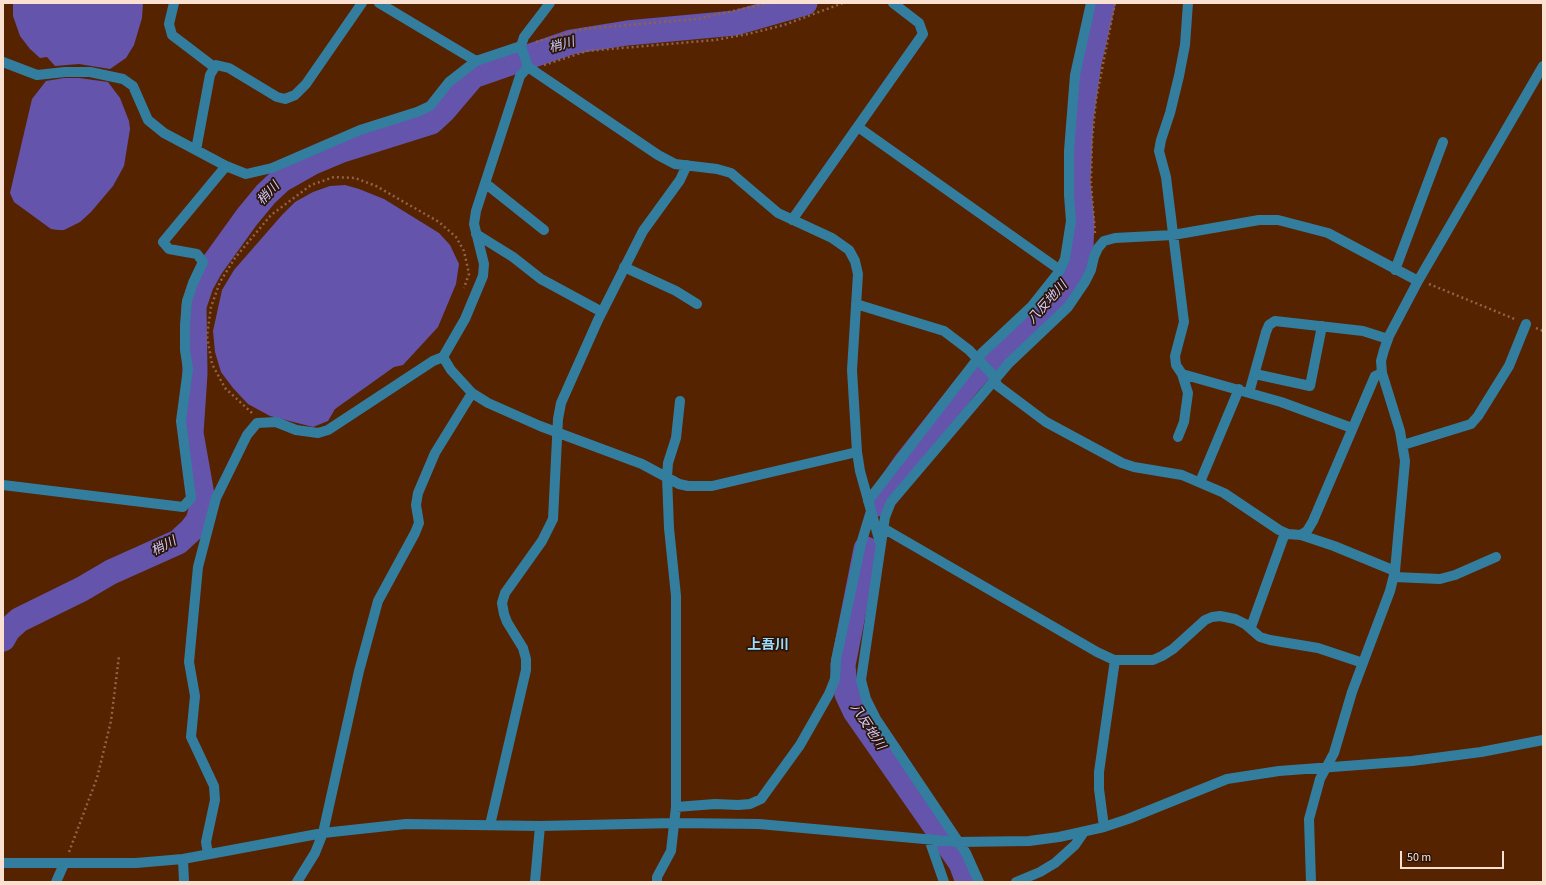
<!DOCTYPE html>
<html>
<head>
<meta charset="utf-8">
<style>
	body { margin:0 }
	#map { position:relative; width:1546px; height:885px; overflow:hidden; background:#562300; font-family:"Source Sans 3",sans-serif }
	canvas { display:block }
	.frame { position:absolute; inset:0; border:4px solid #fae0d1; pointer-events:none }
	.scale { position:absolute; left:1400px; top:851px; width:104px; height:18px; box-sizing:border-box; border:2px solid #fae0d1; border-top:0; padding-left:5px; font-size:12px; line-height:14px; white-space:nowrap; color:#fae0d1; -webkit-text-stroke:3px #2c1508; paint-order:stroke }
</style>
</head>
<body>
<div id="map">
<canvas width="1546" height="885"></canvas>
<div class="frame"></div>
<div class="scale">50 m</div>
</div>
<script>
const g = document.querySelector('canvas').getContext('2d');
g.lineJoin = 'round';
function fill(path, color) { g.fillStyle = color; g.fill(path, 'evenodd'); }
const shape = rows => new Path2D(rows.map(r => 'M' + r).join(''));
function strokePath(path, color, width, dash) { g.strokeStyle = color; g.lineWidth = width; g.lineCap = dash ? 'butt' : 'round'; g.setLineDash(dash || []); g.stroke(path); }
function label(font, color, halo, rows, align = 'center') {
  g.font = font + ' "Source Sans 3","Noto Sans JP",sans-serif'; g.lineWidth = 3.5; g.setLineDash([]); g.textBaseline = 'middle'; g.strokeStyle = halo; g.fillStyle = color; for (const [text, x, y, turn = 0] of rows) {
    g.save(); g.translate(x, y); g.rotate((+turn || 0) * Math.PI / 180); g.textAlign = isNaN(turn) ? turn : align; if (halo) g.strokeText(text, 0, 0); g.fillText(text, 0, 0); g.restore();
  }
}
fill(shape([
	[13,3,143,3,142,18,134,45,126,58,110,69,79,64,55,66,47,57,40,58,30,49,20,36,13,16],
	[64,78,79,78,108,82,120,98,129,121,130,129,124,166,113,186,91,212,80,222,64,230,58,230,51,229,14,202,10,193,32,99,46,81],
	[345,185,359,189,384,199,439,233,450,245,459,264,456,284,438,327,403,365,394,367,335,409,328,421,313,427,270,416,248,404,233,388,221,372,215,352,213,331,222,290,234,270,282,215,295,202,313,192,330,186]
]), '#6554ac');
strokePath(shape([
	[877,504,904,465,967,385,991,358,1060,294,1071,277,1081,247,1082,221,1078,182,1081,119,1089,63,1103,3],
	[866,549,843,665,844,678,847,694,855,711,961,863,968,882],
	[3,639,8,630,19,620,82,589,111,572,178,542,191,530,198,521,201,510,202,495,191,433,195,374,194,306,201,285,211,267,247,217,266,194,281,180,311,163,342,150,431,122,444,110,473,76,571,42,627,33,735,23,805,3]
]), '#6554ac', 25);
strokePath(shape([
	[536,42,583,29,697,19,769,3],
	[544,65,587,51,715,40,748,34,784,25,843,3],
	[1095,233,1091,183,1092,141,1096,100,1115,3],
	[1429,284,1517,320],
	[1536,328,1543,331],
	[252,413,225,388,212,364,207,336,211,307,220,282,235,258,271,215,311,185,334,177,355,178,376,186,439,222,456,237,464,251,469,274,464,288],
	[69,852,97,778,111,721,119,656]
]), '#8e6347', 2.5, [2, 3]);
strokePath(shape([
	[174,3,169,24,172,35,214,67],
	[379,3,476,61],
	[550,3,524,37,521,46,528,67,658,155,675,164,717,169,731,173,778,213,832,238,849,250,855,261,858,274,852,370,857,452,860,471,880,543],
	[3,62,37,75,65,72,90,72,123,79,133,86,148,120,164,133,226,166,246,174,272,168,360,130,417,112,430,106,449,82,476,61,521,46],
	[858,127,1060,270],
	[196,150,210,75,216,65,229,68,277,97,285,99,295,95,306,84,362,3],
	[485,183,544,230],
	[792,220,923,34,919,23,893,3],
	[476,234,513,257,541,279,602,312],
	[624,267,676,291,697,304],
	[1395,270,1443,142],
	[856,304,944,331,969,350,991,373,998,386,1046,422,1122,463,1134,467,1182,475,1224,493,1279,530,1288,534,1301,535,1307,531,1313,521,1375,376,1382,373],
	[1182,374,1281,402,1352,428],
	[1255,374,1310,386,1322,326],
	[472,393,488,403,540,426,642,464,679,484,688,486,712,486,857,452],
	[1249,393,1266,332,1269,325,1275,321,1363,331,1388,339],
	[1178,437,1184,422,1188,393,1182,374,1176,365,1175,356,1184,322,1166,177,1159,151,1161,140,1170,113,1179,76,1185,45,1188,3],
	[1403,445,1471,424,1478,416,1509,366,1526,324],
	[1200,482,1239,389],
	[3,485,183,507,191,498,181,421,188,369,185,350,185,325,187,301,193,283,203,262,197,254,169,249,163,242,226,166],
	[868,501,982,353,1031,307,1058,273,1065,259,1071,221,1069,195,1069,151,1075,75,1091,3],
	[883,528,1097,652,1114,660,1153,660,1162,656,1173,649,1205,620,1212,617,1220,616,1235,619,1245,624,1260,637,1270,640,1318,648,1363,663],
	[1301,535,1334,546,1395,571],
	[1394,577,1440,579,1455,575,1496,557],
	[1251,627,1285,533],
	[676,807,676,596,669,528,667,477,668,463,676,438,680,401],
	[490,825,526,670,526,659,523,648,507,622,504,614,502,603,505,593,542,541,553,519,558,419,561,403,598,320,643,231,680,180,687,165],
	[1104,827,1099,789,1099,772,1115,660],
	[929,839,944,882],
	[208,854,206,842,215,800,214,786,191,737,195,696,189,662,198,567,216,498,247,435,257,423,276,422,296,430,318,433,328,430,433,361,443,357],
	[183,859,184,882],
	[3,863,136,863,183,859,323,833,406,824,540,826,675,823,759,824,957,842,1029,841,1059,837,1104,827,1128,819,1227,779,1279,771,1412,761,1481,752,1543,740],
	[56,882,64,864],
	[297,882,315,853,323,833,359,671,378,601,415,533,419,523,416,505,418,493,435,453,472,393,451,370,443,357,465,319,483,276,484,264,474,224,476,211,520,76,528,67],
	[535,882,540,826],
	[657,882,657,877,671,851,676,807,715,804,738,805,750,804,761,799,800,745,829,694,835,679,836,660,861,544,871,511],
	[979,882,966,853,876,719,866,699,861,680,885,517,891,502,1009,363,1068,307,1085,282,1091,270,1094,257,1098,248,1104,241,1115,238,1173,235,1259,220,1278,220,1328,233,1418,281],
	[1016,882,1040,872,1055,863,1075,845,1084,832],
	[1311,882,1309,819,1320,779,1334,753,1352,692,1390,591,1395,571,1405,461,1400,431,1382,373,1381,361,1384,350,1389,336,1418,281,1543,66]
]), '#337e9e', 10);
label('italic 13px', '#d0cbfb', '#2c1508', [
	["梢川",562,46,-16],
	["梢川",269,194,-47],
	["八反地川",1048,303,-48],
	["梢川",164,547,-27],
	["八反地川",867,727,57]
]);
label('bold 14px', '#9cdefe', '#2c1508', [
	["上吾川",768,646]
]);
</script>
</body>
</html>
